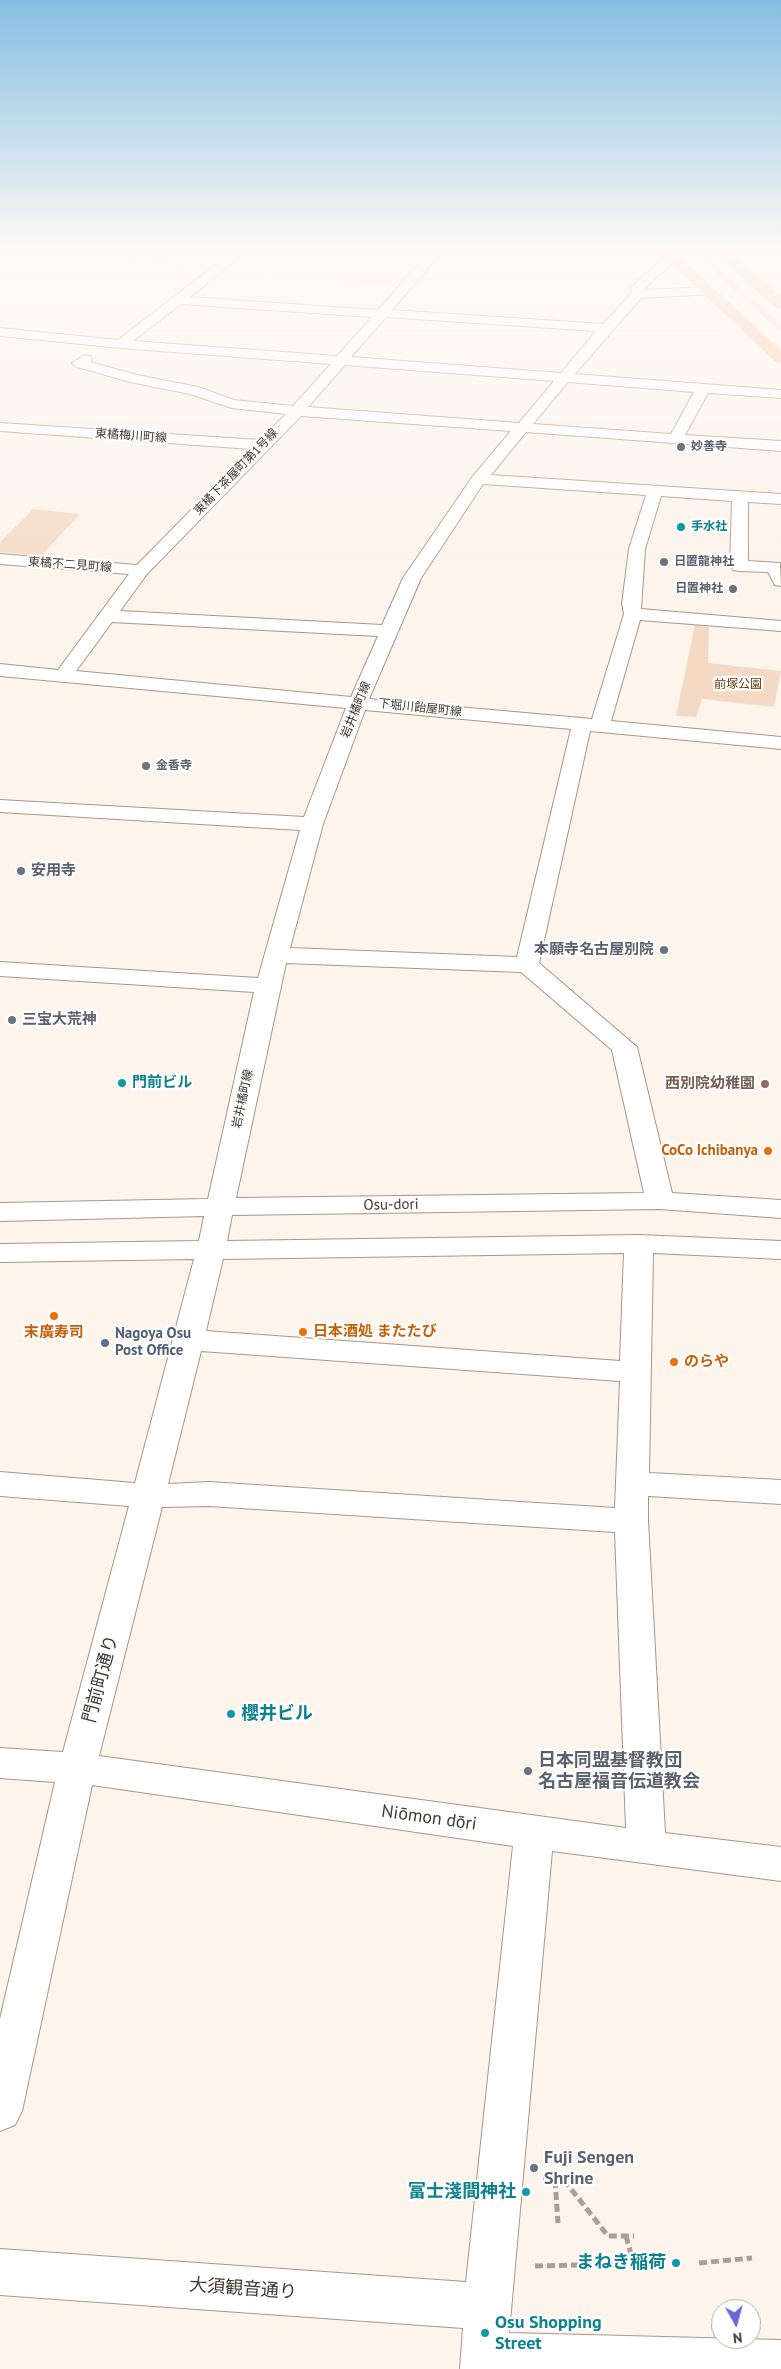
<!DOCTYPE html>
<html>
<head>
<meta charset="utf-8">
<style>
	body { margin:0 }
	#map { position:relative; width:781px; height:2369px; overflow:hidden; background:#fdf4ec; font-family:"PT Sans",sans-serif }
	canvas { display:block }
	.north { position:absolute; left:711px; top:2299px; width:50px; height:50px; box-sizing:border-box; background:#fff; border:1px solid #b3afac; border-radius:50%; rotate:173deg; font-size:14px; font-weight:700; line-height:20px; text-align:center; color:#413830 }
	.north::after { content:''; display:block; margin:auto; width:18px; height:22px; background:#6665de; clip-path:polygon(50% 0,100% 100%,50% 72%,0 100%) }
</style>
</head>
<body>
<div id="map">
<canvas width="781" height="2369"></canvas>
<div class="north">N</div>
</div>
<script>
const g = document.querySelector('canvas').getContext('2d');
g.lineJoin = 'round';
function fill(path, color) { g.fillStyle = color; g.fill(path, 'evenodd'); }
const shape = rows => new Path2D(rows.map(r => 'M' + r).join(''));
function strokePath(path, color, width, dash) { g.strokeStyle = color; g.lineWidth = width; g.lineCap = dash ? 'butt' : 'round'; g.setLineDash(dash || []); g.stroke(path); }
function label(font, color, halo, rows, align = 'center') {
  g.font = font + ' "PT Sans","Noto Sans JP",sans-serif'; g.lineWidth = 4.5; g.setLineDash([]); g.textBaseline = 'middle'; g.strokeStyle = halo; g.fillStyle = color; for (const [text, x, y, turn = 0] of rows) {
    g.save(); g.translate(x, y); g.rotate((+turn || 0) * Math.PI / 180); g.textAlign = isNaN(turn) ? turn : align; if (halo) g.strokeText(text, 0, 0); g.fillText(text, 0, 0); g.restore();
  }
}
fill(shape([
	[259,253,421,253,395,286,268,277,272,272,240,270]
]), '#f9e9d7');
fill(shape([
	[694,253,701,253,781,324,781,333],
	[33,509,80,514,42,555,0,552,0,542],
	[695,624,709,627,708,663,781,671,774,707,702,699,696,717,676,716]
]), '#f4dac4');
const minor = shape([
	[231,253,245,253,190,297,378,310,428,253,441,253,392,310,603,324,631,294,632,287,667,254,671,253,677,257,675,260,643,290,708,287,714,291,712,294,641,298,575,374,781,390,781,398,708,393,685,435,781,441,781,451,526,432,491,475,781,494,781,504,748,502,748,561,780,563,781,586,775,585,768,572,739,571,733,570,730,566,732,501,661,496,645,549,641,609,781,621,781,631,640,620,611,721,781,737,781,749,590,731,539,963,637,1047,672,1193,781,1200,781,1218,660,1209,232,1215,227,1241,639,1235,781,1241,781,1259,653,1253,649,1473,781,1480,781,1504,648,1496,648,1521,665,1833,781,1847,781,1881,552,1851,509,2333,781,2340,781,2369,460,2369,463,2328,0,2295,0,2249,466,2282,513,1846,92,1785,22,2111,15,2125,0,2131,0,2019,55,1782,0,1778,0,1748,63,1752,129,1506,0,1496,0,1472,135,1483,194,1259,0,1262,0,1244,199,1241,204,1216,0,1221,0,1203,208,1199,254,992,0,976,0,962,258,978,300,830,0,812,0,800,304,817,346,708,0,676,0,664,58,670,129,574,0,564,0,554,137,565,251,449,0,431,0,423,260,440,286,414,232,408,190,394,130,382,74,366,72,363,85,355,90,356,92,359,90,362,137,375,198,387,234,400,293,406,331,364,121,348,0,336,0,328,118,340,231,253],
	[181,304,372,317,337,356,133,341,181,304],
	[386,317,596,331,561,373,351,357,386,317],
	[345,365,554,381,519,423,308,407,345,365],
	[568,382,694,392,671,434,533,424,568,382],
	[301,416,511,431,473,476,403,578,382,625,120,611,147,574,301,416],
	[483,484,646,495,629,549,622,604,624,614,592,719,369,699,421,578,483,484],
	[112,622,378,636,351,697,76,671,112,622],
	[365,710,571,729,517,957,290,948,323,824,365,710],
	[286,963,521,972,612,1050,644,1193,236,1198,286,963],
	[624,1253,620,1361,206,1331,223,1259,624,1253],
	[201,1351,620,1381,615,1508,209,1482,168,1484,201,1351],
	[209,1506,615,1532,626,1828,99,1756,162,1507,209,1506]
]);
const highway = shape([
	[661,253,674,253,781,351,781,362,776,361,661,253],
	[716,253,730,253,781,297,781,308,776,307,716,253]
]);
strokePath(minor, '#ab9683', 2);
strokePath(highway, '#d5d3d1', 2);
strokePath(shape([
	[117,259,182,265]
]), '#a89f97', 1, [2.5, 1]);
strokePath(shape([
	[543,2180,582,2180],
	[555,2180,558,2223],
	[564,2180,608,2236,634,2236],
	[626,2236,634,2265],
	[699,2263,752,2258],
	[535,2266,654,2263]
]), '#a89f97', 5, [8, 4]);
fill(minor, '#fff');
fill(highway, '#febf9a');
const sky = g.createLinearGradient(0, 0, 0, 585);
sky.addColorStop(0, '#87bee2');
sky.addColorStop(0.43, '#fefaf6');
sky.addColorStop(1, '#fefaf600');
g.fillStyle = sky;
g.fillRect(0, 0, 781, 585);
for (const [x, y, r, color] of [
	[681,447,5,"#6b7280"],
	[681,527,5,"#0f9aa8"],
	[664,562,5,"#6b7280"],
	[733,589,5,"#6b7280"],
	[146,766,5,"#6b7280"],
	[21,871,5,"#6b7280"],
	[664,950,5,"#6b7280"],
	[12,1020,5,"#6b7280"],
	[122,1083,5,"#0f9aa8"],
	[765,1084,5,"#8d6e63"],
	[768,1151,5,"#e8710a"],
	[54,1316,5,"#e8710a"],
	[303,1332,5,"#e8710a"],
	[105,1343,5,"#5c6f8a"],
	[674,1362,5,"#e8710a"],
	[231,1714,5,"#0f9aa8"],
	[528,1771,5,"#6b7280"],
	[534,2168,5,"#6b7280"],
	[526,2192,5,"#0f9aa8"],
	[676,2263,5,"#0f9aa8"],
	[485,2333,5,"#0f9aa8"]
]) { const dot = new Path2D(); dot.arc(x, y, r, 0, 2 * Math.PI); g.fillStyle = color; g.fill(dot); strokePath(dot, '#fff', 2); }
label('12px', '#413830', '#fff', [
	["東橘梅川町線",131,436,4],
	["東橘下茶屋町第1号線",236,472,-46],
	["東橘不二見町線",70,565,4],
	["下堀川飴屋町線",420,708,6],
	["岩井橘町線",356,710,-68],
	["岩井橘町線",243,1099,-78]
]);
label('bold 12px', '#5b616d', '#fff', [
	["妙善寺",691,447],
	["日置龍神社",674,562],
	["日置神社",723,589,"right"],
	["金香寺",156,766]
], 'left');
label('bold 12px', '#0d838f', '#fff', [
	["手水社",691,527]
], 'left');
label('12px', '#673902', '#fff', [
	["前塚公園",738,685]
]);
label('bold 15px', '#5b616d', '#fff', [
	["安用寺",31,871],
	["本願寺名古屋別院",654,950,"right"],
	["三宝大荒神",22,1020]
], 'left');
label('bold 15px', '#0d838f', '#fff', [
	["門前ビル",132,1083]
], 'left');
label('bold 15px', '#785e54', '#fff', [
	["西別院幼稚園",755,1084]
], 'right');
label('bold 15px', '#c56008', '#fff', [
	["CoCo Ichibanya",758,1151,"right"],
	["日本酒処 またたび",313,1332],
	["末廣寿司",54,1333,"center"],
	["のらや",684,1362]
], 'left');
label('15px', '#413830', '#fff', [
	["Osu-dori",391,1205,-1]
]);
label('bold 15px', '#4e5e75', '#fff', [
	["Nagoya Osu",115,1334],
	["Post Office",115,1351]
], 'left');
label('18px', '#413830', '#fff', [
	["門前町通り",101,1679,-75],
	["Niōmon dōri",429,1818,8],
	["大須観音通り",243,2289,4]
]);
label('bold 18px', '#0d838f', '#fff', [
	["櫻井ビル",241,1714],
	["富士淺間神社",516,2192,"right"],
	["まねき稲荷",666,2263,"right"],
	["Osu Shopping",495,2323],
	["Street",495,2344]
], 'left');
label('bold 18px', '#5b616d', '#fff', [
	["日本同盟基督教団",538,1761],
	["名古屋福音伝道教会",538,1782],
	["Fuji Sengen",544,2158],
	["Shrine",544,2179]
], 'left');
</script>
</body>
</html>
